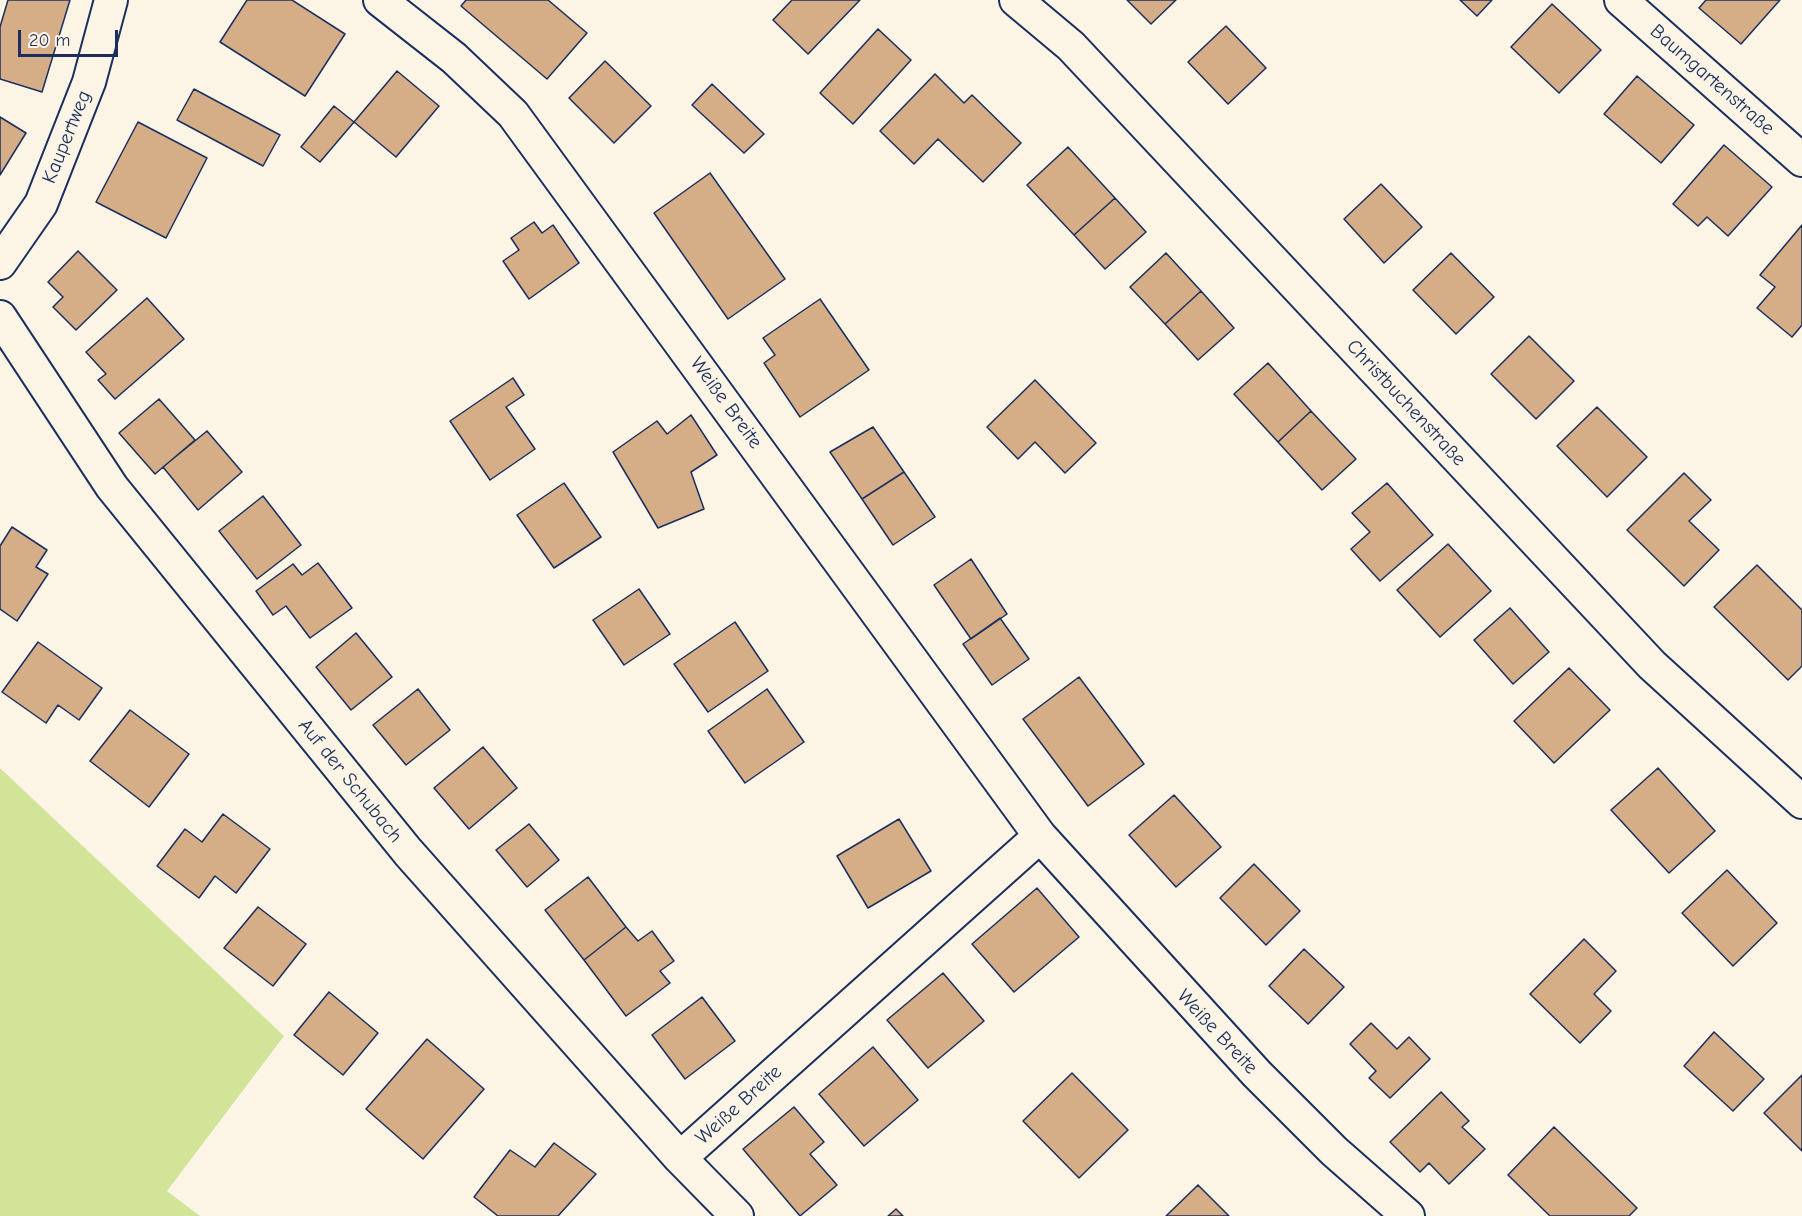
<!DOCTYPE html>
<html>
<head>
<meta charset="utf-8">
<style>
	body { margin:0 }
	#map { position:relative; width:1802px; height:1216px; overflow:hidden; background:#fcf5e5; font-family:"Comic Neue",sans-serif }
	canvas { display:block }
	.scale { position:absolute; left:18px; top:30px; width:100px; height:27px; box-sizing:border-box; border:3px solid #1b2f5e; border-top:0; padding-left:8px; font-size:18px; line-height:21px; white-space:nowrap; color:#1b2f5e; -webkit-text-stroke:4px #fcf5e5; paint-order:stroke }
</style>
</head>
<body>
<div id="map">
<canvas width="1802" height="1216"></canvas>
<div class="scale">20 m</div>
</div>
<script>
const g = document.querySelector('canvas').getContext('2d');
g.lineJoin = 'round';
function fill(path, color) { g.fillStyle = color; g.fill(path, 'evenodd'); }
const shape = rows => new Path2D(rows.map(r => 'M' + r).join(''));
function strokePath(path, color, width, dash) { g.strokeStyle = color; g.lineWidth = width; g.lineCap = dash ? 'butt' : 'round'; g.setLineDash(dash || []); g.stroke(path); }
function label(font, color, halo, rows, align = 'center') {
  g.font = font + ' "Comic Neue",sans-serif'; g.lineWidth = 6; g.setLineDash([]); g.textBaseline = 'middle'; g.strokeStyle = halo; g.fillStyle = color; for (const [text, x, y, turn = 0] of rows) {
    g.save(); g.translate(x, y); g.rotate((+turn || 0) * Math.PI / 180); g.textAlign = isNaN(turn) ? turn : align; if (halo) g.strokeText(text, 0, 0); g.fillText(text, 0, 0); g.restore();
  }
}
fill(shape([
	[0,768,284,1036,167,1191,200,1216,0,1216]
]), '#d1e498');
const building = shape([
	[8,0,70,0,42,92,0,79,0,27,8,0],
	[247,0,292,0,345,34,305,96,220,42,247,0],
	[466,0,548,0,587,33,547,79,461,6,466,0],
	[792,0,860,0,808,54,773,20,792,0],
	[1127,0,1176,0,1151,24,1127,0],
	[1460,0,1492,0,1477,16,1460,0],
	[1706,0,1780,0,1741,44,1699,8,1706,0],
	[1552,4,1601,50,1559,93,1511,47,1552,4],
	[1226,26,1266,68,1228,104,1188,62,1226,26],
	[878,29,911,60,853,124,820,93,878,29],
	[605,61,651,106,614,143,569,98,605,61],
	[397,71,439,106,396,157,354,122,397,71],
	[935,74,964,103,972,95,1021,143,983,182,938,139,914,164,880,131,935,74],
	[1637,76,1694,125,1661,163,1604,114,1637,76],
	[712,84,764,134,744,153,692,105,712,84],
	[194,89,280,135,263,166,177,120,194,89],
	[334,106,354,122,320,162,301,147,334,106],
	[0,117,26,133,0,175,0,117],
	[138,122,207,158,166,238,96,202,138,122],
	[1724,145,1772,187,1728,236,1707,217,1698,226,1673,204,1724,145],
	[1068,147,1115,198,1074,235,1027,185,1068,147],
	[710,173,785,279,728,319,654,213,710,173],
	[1381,184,1422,227,1384,263,1344,219,1381,184],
	[1115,198,1146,232,1105,269,1074,235,1115,198],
	[534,222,542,233,553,225,579,263,529,299,503,261,519,250,511,238,534,222],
	[1802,225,1802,325,1792,337,1757,308,1775,287,1760,275,1802,225],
	[78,251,117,290,76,330,53,307,63,297,48,282,78,251],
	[1166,253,1201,291,1165,324,1130,287,1166,253],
	[1451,253,1494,297,1456,334,1413,290,1451,253],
	[1201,291,1234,328,1198,360,1165,324,1201,291],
	[147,298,184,339,115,399,98,380,106,374,86,352,147,298],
	[820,299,869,370,800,417,764,363,775,355,763,338,820,299],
	[1529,336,1574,381,1536,419,1491,374,1529,336],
	[1268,363,1311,411,1278,442,1234,394,1268,363],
	[513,378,524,395,506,407,535,449,490,480,450,421,513,378],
	[1035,380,1096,443,1065,473,1035,442,1018,459,987,427,1035,380],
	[159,399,195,440,155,474,119,433,159,399],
	[1597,407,1647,457,1607,497,1557,446,1597,407],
	[1311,411,1356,459,1322,490,1278,442,1311,411],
	[691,415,717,455,691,472,704,509,658,528,613,452,657,421,667,434,691,415],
	[873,427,904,472,862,499,830,452,873,427],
	[207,431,242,472,198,510,163,467,207,431],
	[904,472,935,517,893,545,862,499,904,472],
	[1684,473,1711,500,1689,521,1719,550,1684,586,1627,530,1684,473],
	[564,483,601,537,554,568,517,515,564,483],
	[1387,483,1433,535,1380,581,1351,549,1370,532,1352,513,1387,483],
	[263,496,301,545,257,579,219,531,263,496],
	[12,527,47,550,36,567,48,574,17,621,0,609,0,546,12,527],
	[1448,544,1491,591,1440,637,1397,590,1448,544],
	[971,559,1007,614,971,639,934,585,971,559],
	[318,563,352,608,310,638,286,606,273,615,256,591,293,564,302,575,318,563],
	[1757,565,1802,610,1802,666,1788,680,1714,607,1757,565],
	[639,589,670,634,624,665,593,620,639,589],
	[1510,608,1549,652,1513,684,1474,640,1510,608],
	[1000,618,1029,659,992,685,963,644,1000,618],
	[735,622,768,671,708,712,674,664,735,622],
	[356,633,392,677,351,710,316,667,356,633],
	[38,642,102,688,79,720,58,705,46,723,2,692,38,642],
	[1569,668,1610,710,1554,763,1514,721,1569,668],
	[1079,677,1144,764,1088,806,1023,719,1079,677],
	[418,689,450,730,406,765,373,725,418,689],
	[767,689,804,742,745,783,708,731,767,689],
	[130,710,189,754,149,807,90,761,130,710],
	[483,747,517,788,469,829,434,788,483,747],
	[1658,768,1715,831,1669,873,1611,810,1658,768],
	[1174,795,1221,847,1176,887,1129,835,1174,795],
	[223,814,270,849,236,893,215,876,199,898,157,866,185,829,202,842,223,814],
	[899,819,931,871,868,908,837,856,899,819],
	[529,824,559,860,527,887,496,850,529,824],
	[1254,864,1300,911,1266,945,1220,898,1254,864],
	[1727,870,1777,923,1733,966,1682,913,1727,870],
	[588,877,626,927,584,960,545,910,588,877],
	[1037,888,1079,937,1014,992,972,944,1037,888],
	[258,907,306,944,273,986,224,948,258,907],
	[626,927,638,941,652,931,674,961,660,971,670,983,626,1016,584,960,626,927],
	[1584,939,1616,971,1594,994,1611,1011,1580,1043,1530,994,1584,939],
	[1304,949,1344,987,1308,1024,1269,986,1304,949],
	[943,973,984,1021,928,1068,887,1020,943,973],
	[329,992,378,1033,343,1075,294,1035,329,992],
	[702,997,735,1041,685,1079,652,1035,702,997],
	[1371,1023,1397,1049,1409,1037,1430,1059,1390,1098,1369,1078,1376,1071,1350,1044,1371,1023],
	[1714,1032,1764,1079,1733,1111,1684,1066,1714,1032],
	[427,1039,484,1089,423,1159,366,1109,427,1039],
	[873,1047,918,1100,864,1146,819,1094,873,1047],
	[1072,1073,1128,1130,1079,1178,1023,1121,1072,1073],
	[1802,1075,1802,1151,1764,1113,1802,1075],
	[1441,1092,1469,1121,1462,1127,1485,1149,1449,1184,1429,1163,1420,1172,1390,1142,1441,1092],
	[794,1107,824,1142,810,1154,837,1185,800,1216,743,1149,794,1107],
	[1554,1127,1637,1208,1629,1216,1550,1216,1508,1175,1554,1127],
	[554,1143,596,1174,558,1216,498,1216,474,1197,510,1150,535,1167,554,1143],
	[1198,1185,1229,1216,1166,1216,1198,1185],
	[896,1209,903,1216,888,1216,896,1209]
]);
fill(building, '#d5ad86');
strokePath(building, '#1b2f5e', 1.5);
const street = shape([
	[380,0,454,58,513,114,1040,836,1257,1074,1334,1151,1408,1216],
	[1016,0,1071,46,1652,665,1802,802],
	[1621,0,1802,160],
	[0,263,41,204,89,82,111,0],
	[0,317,112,487,408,852,680,1158,737,1216],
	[680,1158,1040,836]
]);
strokePath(street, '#1b2f5e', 36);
strokePath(street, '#fcf5e5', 32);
label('20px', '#1b2f5e', '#fcf5e5', [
	["Baumgartenstraße",1712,80,41],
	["Kaupertweg",67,137,-68],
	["Weiße Breite",726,403,54],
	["Christbuchenstraße",1406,403,47],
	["Auf der Schubach",350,781,51],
	["Weiße Breite",1217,1032,47],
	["Weiße Breite",739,1105,-42]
]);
</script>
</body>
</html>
